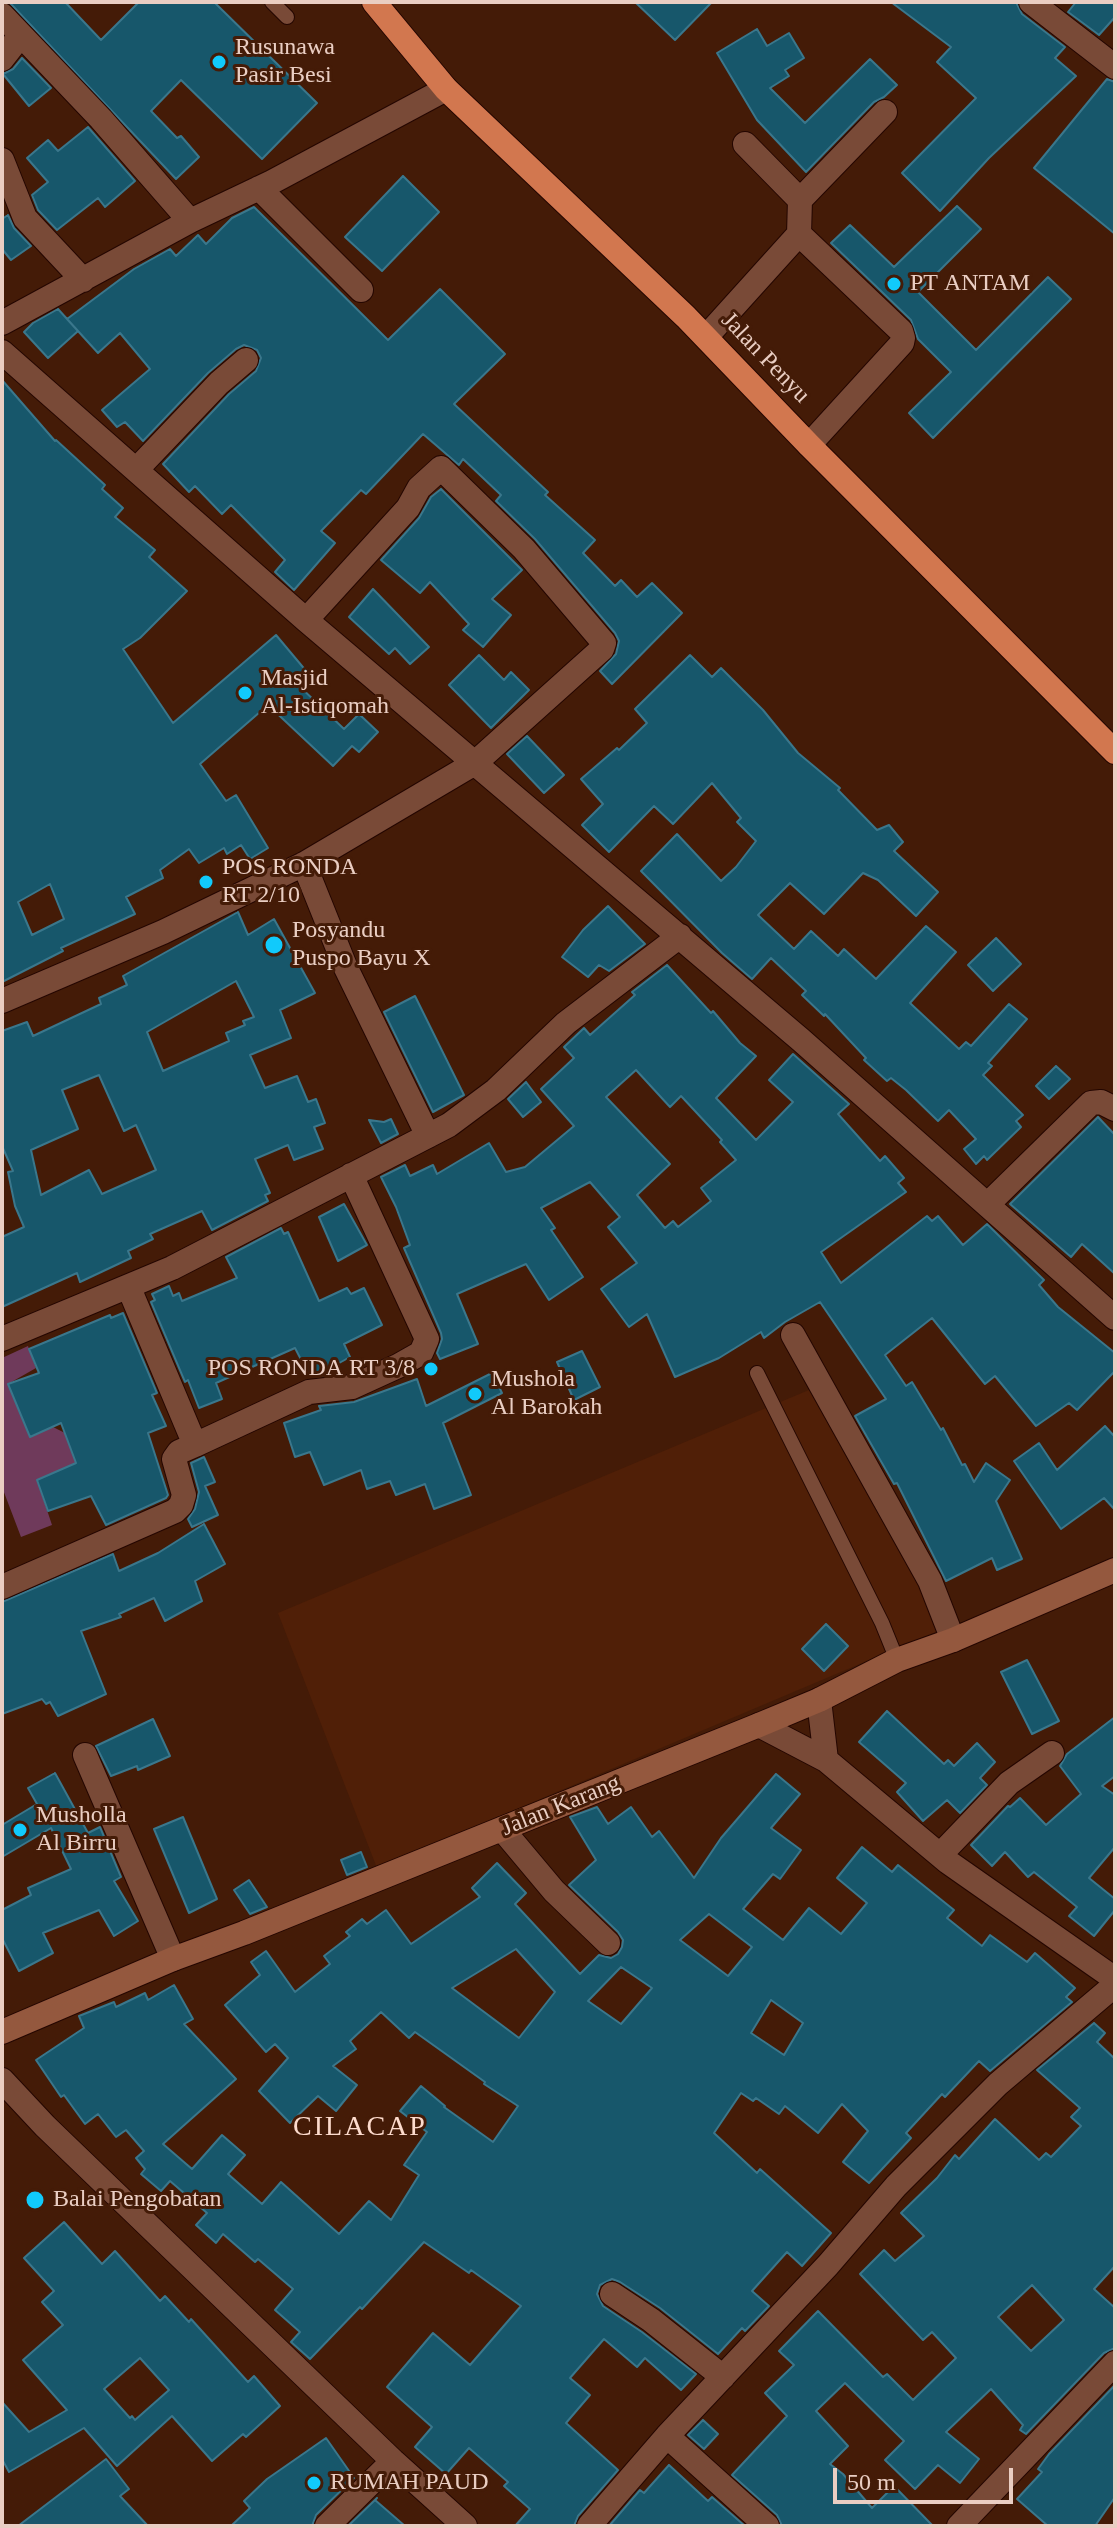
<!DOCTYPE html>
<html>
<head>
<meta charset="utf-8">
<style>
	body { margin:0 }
	#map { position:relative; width:1117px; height:2528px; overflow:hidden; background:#441b07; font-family:"Times New Roman",serif }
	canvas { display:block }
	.frame { position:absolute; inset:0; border:4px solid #eacec3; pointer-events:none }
	.scale { position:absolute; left:833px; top:2468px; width:180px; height:36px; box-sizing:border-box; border:4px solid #eacec3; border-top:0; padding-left:10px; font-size:24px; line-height:28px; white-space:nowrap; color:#eacec3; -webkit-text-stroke:6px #441b07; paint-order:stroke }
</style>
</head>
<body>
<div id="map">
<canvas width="1117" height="2528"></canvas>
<div class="frame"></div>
<div class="scale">50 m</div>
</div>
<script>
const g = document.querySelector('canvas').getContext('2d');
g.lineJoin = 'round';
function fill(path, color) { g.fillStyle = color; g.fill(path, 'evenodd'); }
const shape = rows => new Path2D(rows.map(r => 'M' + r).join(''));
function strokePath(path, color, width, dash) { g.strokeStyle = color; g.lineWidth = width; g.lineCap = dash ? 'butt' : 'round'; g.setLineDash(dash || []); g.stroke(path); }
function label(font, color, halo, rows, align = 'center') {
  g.font = font + ' "Times New Roman",serif'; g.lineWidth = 6; g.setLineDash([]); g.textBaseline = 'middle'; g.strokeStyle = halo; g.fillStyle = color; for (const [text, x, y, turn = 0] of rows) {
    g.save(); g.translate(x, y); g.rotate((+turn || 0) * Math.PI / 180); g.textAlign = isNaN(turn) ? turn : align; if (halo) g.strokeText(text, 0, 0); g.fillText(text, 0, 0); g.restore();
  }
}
fill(shape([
	[828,1382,952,1625,377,1868,278,1613]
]), '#501f07');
fill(shape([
	[28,1346,36,1368,8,1384,30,1436,53,1427,65,1433,70,1433,88,1494,76,1501,63,1469,37,1480,52,1525,21,1537,2,1487,2,1358]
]), '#6f3a5b');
const building = shape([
	[9,2,65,2,101,40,139,2,214,2,317,103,262,159,181,80,151,111,177,138,181,136,199,157,176,179,9,2],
	[635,2,712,2,675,40,635,2],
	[891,2,1016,2,1022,14,1065,47,1055,58,1076,76,989,158,940,211,902,173,976,98,937,62,951,47,891,2],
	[1076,2,1115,2,1115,17,1099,35,1068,12,1076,2],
	[757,29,767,46,789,33,804,58,785,70,789,76,770,88,805,123,870,59,897,85,884,97,874,102,806,172,757,120,717,53,757,29],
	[22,58,51,88,29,106,3,74,13,69,22,58],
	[1107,79,1115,82,1115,234,1034,168,1107,79],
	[88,127,135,181,105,207,98,198,57,230,38,210,32,195,48,182,27,158,48,140,58,151,88,127],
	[403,176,439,212,382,271,345,237,403,176],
	[957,206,981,229,918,292,976,350,1048,277,1071,299,933,438,909,413,951,372,918,339,911,320,831,243,850,225,894,267,957,206],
	[254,207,388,340,440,289,505,354,454,404,548,492,545,495,595,540,583,553,615,586,621,580,637,597,652,583,682,613,612,684,600,671,616,654,619,641,615,633,535,539,496,501,501,495,463,459,459,465,423,434,366,494,361,490,321,531,335,543,294,590,275,572,285,560,231,505,222,514,195,486,189,492,163,464,229,394,256,371,261,358,257,350,244,345,236,349,208,373,143,441,125,422,117,427,102,410,150,369,120,333,98,353,67,319,134,269,170,249,176,256,198,235,206,244,232,218,254,207],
	[8,215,14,228,31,246,11,260,2,249,2,219,8,215],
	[58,309,78,331,48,358,24,332,33,323,58,309],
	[2,380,55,441,56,440,105,485,102,489,123,508,115,517,155,550,149,557,187,591,140,638,123,649,173,723,276,635,307,672,295,682,344,729,359,714,378,732,359,752,352,746,333,766,268,705,200,764,226,801,236,795,268,848,250,859,241,845,227,854,224,848,199,863,189,849,160,870,163,878,126,897,135,914,61,948,63,951,2,982,2,380],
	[50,884,64,919,32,935,18,902,50,884],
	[441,489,522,570,492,599,511,615,483,647,463,630,469,624,430,582,420,593,381,560,419,518,431,497,441,489],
	[373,589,429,647,410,664,395,648,389,654,349,617,373,589],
	[479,655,504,680,511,672,529,690,491,728,449,685,479,655],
	[690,655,712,677,721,668,763,710,798,753,840,788,838,790,877,830,889,825,903,842,894,851,938,892,916,916,878,880,863,873,824,914,790,883,758,915,794,949,811,931,838,956,844,949,876,979,926,926,956,952,910,1003,959,1049,966,1042,971,1046,1009,1004,1027,1019,988,1063,992,1066,983,1075,1023,1115,1016,1121,1021,1127,987,1160,984,1156,976,1164,964,1149,976,1139,949,1110,938,1121,906,1090,891,1078,887,1081,864,1060,866,1058,825,1014,824,1016,802,995,806,991,771,958,752,979,722,953,641,871,677,834,721,881,736,867,756,841,737,822,741,818,712,783,673,824,654,806,609,852,582,825,603,804,581,779,617,748,619,750,647,723,635,709,690,655],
	[527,736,564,775,544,793,507,754,527,736],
	[608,906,645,944,609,971,599,965,588,977,562,957,583,930,608,906],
	[238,912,248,935,274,919,315,993,280,1010,291,1038,250,1055,265,1088,297,1076,308,1102,316,1099,325,1123,314,1127,323,1149,294,1160,288,1145,255,1159,270,1193,265,1195,268,1201,212,1230,202,1211,150,1234,153,1239,128,1251,131,1258,80,1282,77,1273,2,1307,2,1237,24,1227,15,1206,8,1172,13,1171,2,1146,2,1031,27,1022,33,1036,101,1004,99,998,127,985,123,976,238,912],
	[236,981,254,1017,243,1021,245,1025,226,1033,229,1041,163,1071,147,1032,236,981],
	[99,1075,124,1131,136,1125,156,1170,102,1194,89,1170,41,1195,31,1150,78,1129,62,1090,99,1075],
	[996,938,1021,964,993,991,968,965,996,938],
	[667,965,711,1013,713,1011,740,1043,756,1056,716,1098,756,1140,793,1102,769,1080,793,1054,849,1104,838,1114,880,1161,885,1156,904,1178,898,1183,906,1192,821,1252,841,1283,927,1216,932,1221,938,1216,963,1245,987,1224,1044,1280,1039,1285,1058,1307,1115,1353,1115,1371,1077,1410,1069,1403,1036,1426,995,1376,985,1384,932,1318,885,1355,906,1386,912,1382,941,1430,943,1428,962,1465,965,1464,974,1482,986,1463,1010,1480,996,1501,1022,1559,997,1570,992,1558,946,1581,897,1483,894,1484,855,1416,886,1399,820,1302,785,1322,764,1338,761,1332,719,1358,675,1377,647,1314,629,1327,601,1289,637,1263,608,1227,620,1217,590,1182,541,1208,555,1228,551,1230,583,1277,549,1300,526,1264,457,1294,478,1344,440,1359,437,1353,442,1339,441,1333,404,1248,410,1245,396,1207,381,1177,405,1165,410,1176,433,1165,437,1174,489,1143,506,1172,525,1167,574,1126,541,1089,574,1058,564,1047,584,1028,590,1035,635,995,632,992,667,965],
	[636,1070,670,1107,681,1096,722,1140,720,1142,736,1160,701,1188,711,1201,678,1227,673,1221,665,1228,637,1195,670,1164,606,1097,636,1070],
	[415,996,464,1095,433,1112,384,1012,415,996],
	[1056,1066,1070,1079,1049,1099,1036,1086,1056,1066],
	[526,1082,541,1102,523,1117,508,1099,526,1082],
	[1098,1117,1115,1135,1115,1274,1082,1244,1071,1257,1010,1204,1098,1117],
	[391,1119,398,1134,381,1143,369,1120,384,1122,391,1119],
	[344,1204,367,1245,338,1261,319,1217,344,1204],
	[281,1228,284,1234,288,1232,319,1301,347,1288,351,1294,364,1288,382,1325,344,1344,350,1357,332,1367,334,1374,310,1377,295,1348,216,1383,222,1399,199,1408,188,1380,185,1382,151,1302,155,1300,152,1294,169,1286,173,1296,179,1293,182,1301,237,1278,226,1257,281,1228],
	[123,1313,157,1393,152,1395,166,1426,148,1433,168,1495,166,1498,106,1525,91,1496,48,1511,37,1480,76,1463,61,1423,30,1437,8,1384,39,1373,29,1349,110,1315,111,1318,123,1313],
	[582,1351,600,1387,574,1400,557,1362,582,1351],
	[492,1373,502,1393,443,1423,471,1495,434,1509,425,1484,396,1495,390,1481,367,1489,361,1470,324,1485,310,1452,295,1457,284,1423,321,1410,319,1406,354,1402,417,1379,426,1406,492,1373],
	[1105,1426,1115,1437,1115,1510,1104,1498,1061,1529,1014,1461,1039,1443,1057,1470,1105,1426],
	[204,1457,215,1482,205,1486,218,1515,192,1527,188,1519,195,1509,199,1492,191,1463,204,1457],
	[204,1524,225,1564,195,1581,202,1601,165,1621,154,1598,119,1614,121,1617,81,1631,106,1694,58,1716,50,1702,46,1704,42,1699,2,1714,2,1602,113,1554,119,1571,158,1553,204,1524],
	[826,1624,848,1646,824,1671,802,1649,826,1624],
	[1027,1660,1059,1721,1032,1734,1001,1672,1027,1660],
	[887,1711,944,1764,948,1760,954,1766,977,1743,995,1762,980,1778,987,1785,960,1813,947,1800,923,1821,897,1792,906,1783,859,1742,887,1711],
	[1115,1717,1115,1776,1102,1786,1115,1795,1115,1847,1089,1878,1115,1899,1115,1910,1094,1936,1069,1916,1077,1907,1034,1872,1028,1877,1005,1852,992,1866,971,1845,1008,1806,1010,1807,1020,1798,1046,1825,1081,1794,1060,1766,1067,1754,1115,1717],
	[153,1719,170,1756,138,1770,137,1766,111,1776,96,1746,153,1719],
	[55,1773,88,1833,100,1827,121,1877,114,1881,138,1921,114,1936,99,1910,43,1933,53,1953,19,1971,2,1938,2,1910,31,1895,28,1888,71,1869,51,1828,2,1857,2,1825,37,1804,28,1788,55,1773],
	[776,1774,800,1794,771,1828,801,1850,780,1879,773,1874,743,1909,783,1940,809,1908,841,1934,867,1903,837,1878,862,1847,892,1872,898,1865,954,1910,947,1918,982,1946,990,1935,1027,1962,1035,1953,1075,1988,1066,1997,1072,2002,990,2071,979,2061,945,2097,942,2094,906,2133,911,2138,869,2183,843,2162,868,2131,842,2104,818,2133,785,2106,779,2114,756,2098,753,2101,741,2093,714,2133,757,2173,760,2169,831,2233,802,2266,787,2252,752,2291,769,2306,745,2331,742,2328,718,2354,660,2308,620,2282,612,2279,600,2285,597,2294,603,2306,642,2332,696,2374,681,2390,645,2358,637,2367,604,2339,570,2378,590,2395,566,2423,618,2470,578,2516,574,2526,515,2526,530,2509,504,2486,508,2482,469,2448,446,2474,415,2447,432,2427,387,2387,433,2333,470,2365,521,2306,471,2270,469,2273,424,2242,362,2309,360,2307,310,2359,291,2342,300,2332,275,2310,293,2289,258,2259,255,2262,223,2234,216,2243,196,2225,207,2213,170,2181,161,2191,141,2174,145,2169,136,2158,144,2151,126,2130,116,2137,98,2114,85,2124,64,2095,61,2097,36,2060,84,2028,79,2016,114,2002,116,2007,145,1993,148,2000,174,1985,193,2019,184,2024,236,2079,163,2144,192,2169,222,2135,245,2155,228,2174,262,2204,281,2182,339,2234,369,2201,391,2220,419,2175,404,2165,427,2132,400,2111,421,2086,445,2106,444,2107,493,2142,518,2106,484,2084,485,2082,415,2032,409,2038,381,2012,350,2041,356,2049,333,2066,357,2085,336,2111,318,2096,290,2123,259,2091,288,2058,275,2044,266,2052,225,2005,260,1975,251,1962,266,1951,295,1992,330,1964,324,1956,350,1936,346,1932,362,1919,367,1924,386,1910,411,1944,480,1897,472,1888,497,1863,526,1893,515,1904,580,1974,599,1955,611,1958,618,1954,622,1947,623,1940,618,1932,569,1885,596,1860,570,1817,597,1807,608,1824,631,1807,652,1837,659,1831,694,1878,721,1838,776,1774],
	[709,1914,752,1947,728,1976,680,1940,709,1914],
	[516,1949,555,1992,519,2038,452,1988,516,1949],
	[621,1967,652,1988,621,2024,588,2001,621,1967],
	[771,2000,803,2023,784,2055,751,2033,771,2000],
	[183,1817,217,1899,189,1913,154,1829,183,1817],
	[361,1852,367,1867,347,1875,341,1860,361,1852],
	[249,1880,267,1907,250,1914,234,1890,249,1880],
	[1094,2023,1105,2033,1097,2042,1115,2059,1115,2266,1094,2289,1115,2308,1115,2348,1104,2353,1026,2434,1020,2430,1023,2425,991,2389,946,2432,979,2459,960,2483,938,2465,915,2489,885,2460,904,2441,845,2383,816,2411,848,2446,830,2464,843,2474,872,2508,894,2486,933,2526,782,2526,777,2515,732,2475,787,2416,765,2393,794,2365,779,2351,818,2311,883,2377,887,2374,913,2400,956,2358,932,2332,923,2340,860,2274,884,2250,895,2261,924,2236,901,2213,937,2178,955,2155,959,2159,995,2119,1039,2160,1046,2153,1051,2157,1081,2126,1071,2117,1080,2108,1037,2070,1094,2023],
	[1032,2285,1064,2320,1031,2351,998,2317,1032,2285],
	[64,2222,102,2264,115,2251,160,2301,165,2296,189,2322,191,2319,248,2382,254,2376,280,2406,246,2437,243,2434,212,2461,172,2416,117,2466,84,2428,9,2472,2,2459,2,2402,29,2432,67,2410,23,2360,63,2325,42,2302,54,2291,24,2258,64,2222],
	[140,2358,169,2390,135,2420,132,2416,130,2418,104,2389,140,2358],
	[1115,2385,1115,2497,1095,2526,1048,2526,1017,2499,1042,2472,1038,2469,1049,2454,1115,2385],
	[703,2420,718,2434,704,2449,688,2435,703,2420],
	[326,2438,354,2478,316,2515,312,2526,231,2526,250,2508,244,2501,267,2479,326,2438],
	[106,2459,129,2489,120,2496,148,2526,18,2526,106,2459],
	[669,2465,708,2501,712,2497,745,2526,609,2526,640,2490,644,2493,669,2465],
	[377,2498,375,2500,405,2526,348,2526,377,2498]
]);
fill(building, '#17576b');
strokePath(building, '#3a778c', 2);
const lane = shape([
	[272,2,287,17],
	[757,1373,882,1623,897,1660]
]);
const street = shape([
	[1031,2,1115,67],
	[2,15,101,119,190,221],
	[2,59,20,36],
	[2,160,25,218,83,280],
	[259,188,361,290],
	[800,200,885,112],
	[799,234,901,331,903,338,902,343,809,445],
	[2,323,190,221,272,182,446,89],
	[706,337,799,234,800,200,745,144],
	[2,352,306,620,801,1040,1115,1318],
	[136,470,219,383,246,360],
	[304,864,345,966,428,1136],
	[2,1001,163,932,304,864,475,763,602,649,604,643,524,549,441,468,419,488,408,508,306,620],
	[989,1203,1091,1103,1101,1102,1115,1109],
	[129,1288,195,1445,309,1392,352,1387,398,1366,421,1353,427,1339,351,1175],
	[793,1335,930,1581,953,1640],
	[2,1339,172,1268,449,1125,496,1090,566,1023,680,936],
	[2,1587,175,1511,181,1505,184,1495,174,1459,179,1452,195,1445],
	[819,1700,826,1760],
	[759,1725,826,1760,948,1862,1115,1979],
	[85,1755,173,1959],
	[502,1829,554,1891,608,1943],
	[940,1855,1009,1783,1052,1753],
	[2,2080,45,2126,393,2461,465,2526],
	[612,2294,651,2320,723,2377],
	[667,2436,767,2526],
	[327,2526,393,2461],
	[589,2526,667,2436,828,2265,896,2186,998,2084,1115,1985],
	[959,2526,1115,2363]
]);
const secondary = shape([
	[2,2032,173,1959,244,1933,759,1725,819,1700,897,1660,953,1640,1115,1570]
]);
const highway = shape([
	[374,2,446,89,686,317,809,445,1115,752]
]);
strokePath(lane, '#240600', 16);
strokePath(street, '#240600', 26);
strokePath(secondary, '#240600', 26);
strokePath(highway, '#240600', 26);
strokePath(lane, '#794a37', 14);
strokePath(street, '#794a37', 24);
strokePath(secondary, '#94583e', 24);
strokePath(highway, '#d2774f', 24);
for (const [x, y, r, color] of [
	[219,62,8,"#11cafb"],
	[894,284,8,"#11cafb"],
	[245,693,8,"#11cafb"],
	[206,882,8,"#11cafb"],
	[274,945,10,"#11cafb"],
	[431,1369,8,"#11cafb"],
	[475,1394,8,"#11cafb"],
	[20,1830,8,"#11cafb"],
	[35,2200,10,"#11cafb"],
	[314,2483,8,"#11cafb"]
]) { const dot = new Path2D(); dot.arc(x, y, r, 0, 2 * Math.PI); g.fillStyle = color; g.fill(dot); strokePath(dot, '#441b07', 3); }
label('24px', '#eacec3', '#441b07', [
	["Rusunawa",235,48],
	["Pasir Besi",235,76],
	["PT ANTAM",910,284],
	["Masjid",261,679],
	["Al-Istiqomah",261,707],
	["POS RONDA",222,868],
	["RT 2/10",222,896],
	["Posyandu",292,931],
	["Puspo Bayu X",292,959],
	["POS RONDA RT 3/8",415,1369,"right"],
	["Mushola",491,1380],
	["Al Barokah",491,1408],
	["Musholla",36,1816],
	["Al Birru",36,1844],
	["Balai Pengobatan",53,2200],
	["RUMAH PAUD",330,2483]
], 'left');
label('24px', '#eacec3', '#441b07', [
	["Jalan Penyu",765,358,46],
	["Jalan Karang",561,1806,-22]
]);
g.letterSpacing = '2px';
label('28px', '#fddbcd', '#441b07', [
	["CILACAP",360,2128]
]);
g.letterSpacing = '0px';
</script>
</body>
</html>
